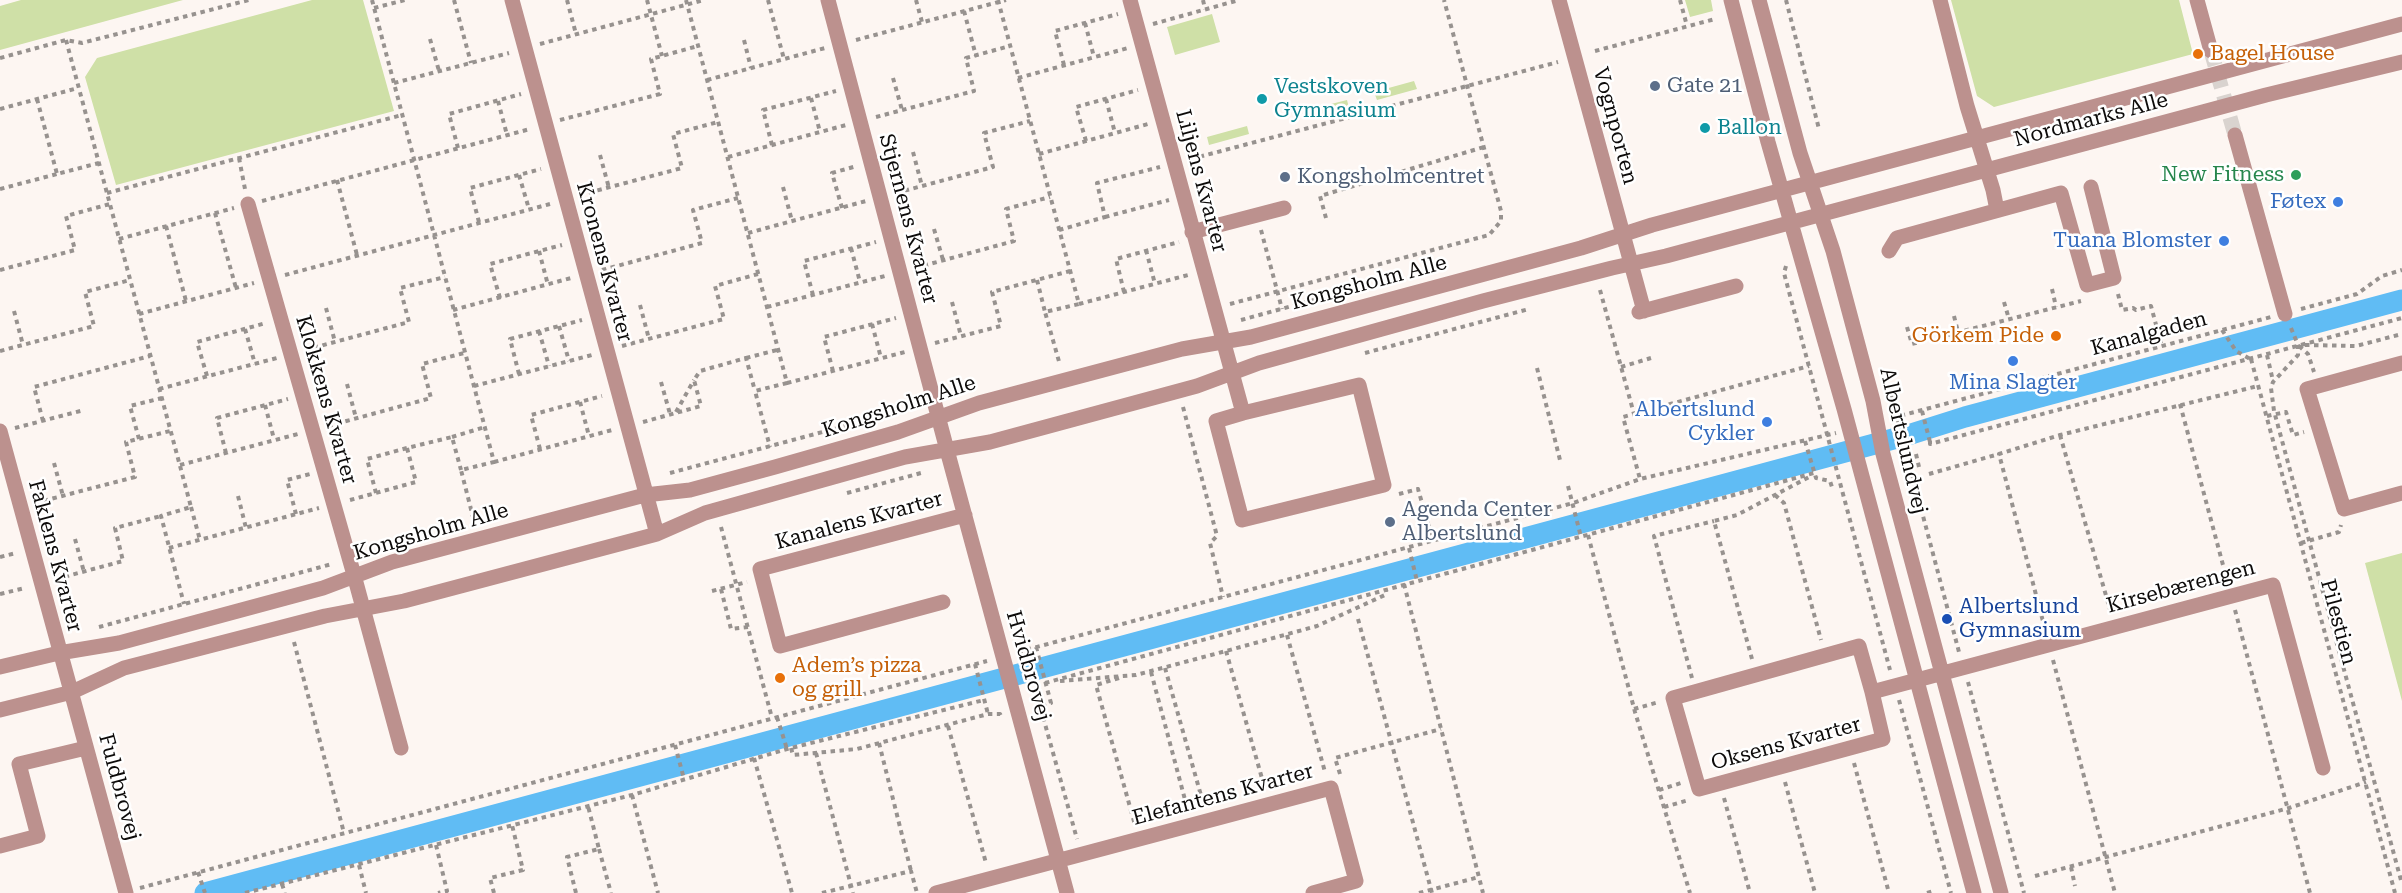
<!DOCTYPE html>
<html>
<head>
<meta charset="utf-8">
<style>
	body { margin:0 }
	canvas { display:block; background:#fdf6f2 }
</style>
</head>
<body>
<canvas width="2402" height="893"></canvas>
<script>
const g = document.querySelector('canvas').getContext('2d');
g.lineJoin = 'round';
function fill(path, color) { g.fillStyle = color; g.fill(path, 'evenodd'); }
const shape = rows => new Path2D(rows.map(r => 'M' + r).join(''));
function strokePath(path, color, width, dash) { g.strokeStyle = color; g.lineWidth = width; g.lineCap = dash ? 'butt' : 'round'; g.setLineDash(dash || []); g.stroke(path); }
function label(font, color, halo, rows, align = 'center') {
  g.font = font + ' "Roboto Serif",serif'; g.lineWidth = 5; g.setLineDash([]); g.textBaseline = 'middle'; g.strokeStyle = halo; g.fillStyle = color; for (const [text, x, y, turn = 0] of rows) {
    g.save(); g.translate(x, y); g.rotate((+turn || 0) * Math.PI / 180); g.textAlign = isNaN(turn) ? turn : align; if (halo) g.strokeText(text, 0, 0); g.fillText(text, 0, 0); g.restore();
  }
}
fill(shape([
	[21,0,183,0,0,50,0,6],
	[312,0,363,0,394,111,116,185,85,77,97,58],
	[1685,0,1711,0,1713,11,1690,17],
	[1951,0,2179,0,2193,54,1994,107,1977,96],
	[1212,14,1220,42,1175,55,1167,27],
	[1414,81,1417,89,1377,100,1374,92],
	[1347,100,1349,108,1309,119,1307,110],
	[1247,126,1249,134,1209,145,1207,137],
	[2402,553,2402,701,2365,563]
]), '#cfe0a7');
strokePath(shape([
	[205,893,1908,435,1965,417,2402,300]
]), '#60bcf4', 21);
strokePath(shape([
	[2211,51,2235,135]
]), '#d9d3cf', 15, [15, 8]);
strokePath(shape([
	[372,0,494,462,461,470,475,525],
	[454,0,471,63],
	[567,0,576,34],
	[647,0,662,56],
	[686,0,787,383,755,391,770,447],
	[768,0,784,59],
	[916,0,922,22],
	[998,0,1079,304,1045,312,1060,365],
	[1203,0,1205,9],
	[1680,0,1687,26],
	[1786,0,1819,129],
	[374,8,405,0],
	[964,11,976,56],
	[1085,23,1094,57],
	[1153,24,1239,0],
	[430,39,439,71],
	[66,40,191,507,161,516,184,604],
	[744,40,751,68],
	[856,40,1006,0],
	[540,44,704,0],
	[1595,51,1715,19],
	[0,58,66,40,82,43,249,0],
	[1064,65,1055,31,1118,14],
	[893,78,902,110],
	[1018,78,1128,48],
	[707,80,825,48],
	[394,83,509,53],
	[811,98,820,132],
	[37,99,57,174,99,163],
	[1106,99,1115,133],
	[498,101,507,135],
	[0,109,78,88],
	[876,117,974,91,966,58,1010,46],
	[560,120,660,94,651,59,698,46],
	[1086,141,1076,107,1138,90],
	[772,145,763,110,836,91],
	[458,148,449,114,521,94],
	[913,152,922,186],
	[1039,154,1148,124],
	[600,155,609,188],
	[728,157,846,125],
	[239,158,245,189],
	[1191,159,1558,62],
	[519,175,529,209],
	[337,180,357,255],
	[783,187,792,221],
	[0,189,57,174],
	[107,193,402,115],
	[896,193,993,167,984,133,1030,121],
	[580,195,682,168,673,134,718,122],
	[262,201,530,129],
	[842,208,832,173,857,166],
	[215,213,236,288],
	[1105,217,1169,200],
	[1326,218,1320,196,1484,147],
	[479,222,470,188,541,169],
	[166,226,186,301],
	[934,229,943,260],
	[1059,230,1105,217,1097,183,1160,167],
	[1261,230,1282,309],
	[748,233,866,201],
	[119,239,234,208],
	[851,248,860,282],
	[1146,250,1155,284],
	[539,251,548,285],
	[1786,266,1784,273,1890,670],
	[915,268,1014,241,1006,209,1050,197],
	[0,270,75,250,66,216,110,204],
	[602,270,702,243,693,210,738,198],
	[285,275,550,204],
	[1037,280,1045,312],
	[2052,289,2056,307],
	[1600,290,1634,414,1623,417,1640,479],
	[1124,292,1116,259,1179,242],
	[2118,294,2122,310,2133,308,2136,310,2151,306,2162,347],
	[813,295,804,261,876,242],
	[500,298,490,264,562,245],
	[952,302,961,336],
	[2004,302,2009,319],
	[1079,304,1188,275],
	[1230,304,1489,235,1501,221,1501,211,1444,0],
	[640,305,649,339],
	[767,307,885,276],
	[326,308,335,342],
	[2301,309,2357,294,2382,276,2402,270],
	[453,310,571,278],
	[14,311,23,345],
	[139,314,254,283],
	[1954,316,1958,332],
	[1241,320,1332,295],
	[872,324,881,358],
	[559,326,569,361],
	[1907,327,1912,344,2081,301],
	[2291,328,2298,345,2298,355,2273,382,2271,388,2274,411,2402,884],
	[245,329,255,364],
	[2222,330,2236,351,2250,359],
	[539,331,549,366],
	[935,343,1001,326,992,292,1070,271],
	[2305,345,2356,346,2402,334],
	[622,346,724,319,715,286,758,274],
	[2299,346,2308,354,2314,372],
	[305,350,409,322,400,288,445,277],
	[0,351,94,326,85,292,130,280],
	[1365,353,1529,309],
	[2267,355,2273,381],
	[746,358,777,350],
	[2251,359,2395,893],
	[1621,367,1651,358],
	[1537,368,1560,460],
	[833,371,824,337,896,318],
	[519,374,510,339,582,320],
	[207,376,197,342,266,323],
	[661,382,670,414],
	[787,383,905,352],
	[347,384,356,418],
	[474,386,592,355],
	[159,389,277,358],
	[1891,395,1959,652],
	[580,402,589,436],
	[2180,404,2227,580],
	[265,405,274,439],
	[1183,407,1217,536,1210,543,1223,597],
	[1922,411,1930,442],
	[676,412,694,380],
	[1634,414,1809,366],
	[2267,416,2286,412,2293,435,2304,432],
	[1892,418,2271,317],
	[43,421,34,387,150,356],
	[643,422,701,406,694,380,700,371,746,358,755,391],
	[328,426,431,398,422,364,464,353],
	[15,428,84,410],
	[2060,435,2111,613],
	[452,437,485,427],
	[139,439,130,406,162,398],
	[1805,441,1816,478,1830,481,1833,490],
	[1930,441,1930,444,2402,318],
	[540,449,531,415,602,396],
	[226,453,217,418,288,399],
	[1916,454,1919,467],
	[494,462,612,430],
	[54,463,63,496],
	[180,465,298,434],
	[670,473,897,412],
	[1929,474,1999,454],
	[1568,486,1581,537],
	[376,493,367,459,407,448],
	[847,493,921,473],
	[1399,494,1418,489,1433,541],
	[1775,495,1784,503,1821,640],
	[238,496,246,528],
	[350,500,416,482,407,448,452,437,461,470],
	[35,503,135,477,126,442,170,431],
	[191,507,200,540],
	[296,514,287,480,310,474],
	[721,527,772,718],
	[1588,535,1635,712,1690,893],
	[75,539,84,572],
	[2301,543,2339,532,2341,525],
	[169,548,319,508],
	[1409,548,1417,581],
	[0,557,16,553],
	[56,579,123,561,115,528,161,516],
	[1404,584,1483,893],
	[721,589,731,629,748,627],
	[712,591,747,582],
	[0,594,25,588],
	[2235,610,2310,893],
	[1358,619,1432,893],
	[99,627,332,564],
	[2045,629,1999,454,2060,435,2258,386],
	[1287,635,1325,772],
	[294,642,344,833],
	[1036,647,1051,703,1040,706,1077,839],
	[1226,651,1265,789],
	[1018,652,1573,503,1640,479,1836,433],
	[1752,659,1714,521,1737,515,1811,476],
	[2053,660,2115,893],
	[975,664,988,714],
	[1165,668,1204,806],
	[1151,672,1188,811],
	[1119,678,1096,685,1135,825],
	[1692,678,1654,536,1714,521],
	[1060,681,1136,675,1226,651,1317,626,1385,595,1386,590],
	[1968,682,2024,893],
	[1045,683,1814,473],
	[1899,700,1951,893],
	[1634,709,1659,702],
	[777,717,787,749],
	[948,726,986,863],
	[879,743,911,871],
	[675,745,684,779],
	[791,748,793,755,857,749,988,714,1000,714,1001,716],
	[816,753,853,893],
	[754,758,792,893],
	[1854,763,1889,893],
	[1340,774,1335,758,1441,729],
	[1785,782,1815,893],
	[1659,790,1681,783],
	[632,795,658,893],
	[1724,798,1750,893],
	[1664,807,1689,800],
	[436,845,447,891,438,893],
	[599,849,611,893],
	[359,865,366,893],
	[2071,867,2075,886],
	[198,872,205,893],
	[2035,876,2289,808,2366,782],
	[282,884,285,893],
	[140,888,987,661],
	[245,893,632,795,787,749,984,700],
	[494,893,490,878,523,870,512,825],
	[576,893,567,857,599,849,588,806],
	[822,893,911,871,917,893],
	[1419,893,1479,877],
	[1927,893,1934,891]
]), '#97928f', 4, [4.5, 4.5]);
strokePath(shape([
	[512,0,657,534],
	[828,0,947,450,1067,893],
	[1130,0,1243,413,1216,421,1242,520,1384,485,1359,385,1243,413],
	[1559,0,1644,311],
	[1731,0,1768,142,1844,409,1974,893],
	[1759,0,1800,153,1833,251,1873,401,1883,454,2001,893],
	[1940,0,1967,106,1993,190,1997,210],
	[2197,0,2211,51],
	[2235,135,2285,314],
	[248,204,354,575,401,748],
	[1192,232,1284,208],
	[1889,251,1897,238,2061,193,2087,285,2114,278,2091,187],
	[1639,312,1736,286],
	[2402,363,2307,389,2344,509,2402,493],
	[0,431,126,893],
	[943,602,780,646,760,569,965,515],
	[0,667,59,653,119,643,323,588,392,562,645,495,690,490,775,467,898,432,979,403,1182,349,1251,337,1581,248,1652,225,2402,24],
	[1872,692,1883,739,1699,789,1673,698,1859,646,1872,692,2273,585,2323,768],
	[0,710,72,692,124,668,325,616,404,601,657,534,705,513,905,457,990,442,1197,386,1259,363,1483,301,1612,268,1666,256,2266,95,2402,62],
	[0,846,38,836,19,764,86,748],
	[936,893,1331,788,1356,881,1313,893]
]), '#bc918e', 15);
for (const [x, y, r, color] of [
	[2198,54,6,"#e8710a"],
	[1655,86,6,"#5c6f8a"],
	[1262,99,6,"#0f9aa8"],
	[1705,128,6,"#0f9aa8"],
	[2296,175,6,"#2e9e5b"],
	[1285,177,6,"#5c6f8a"],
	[2338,202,6,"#3f7fe0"],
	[2224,241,6,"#3f7fe0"],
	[2056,336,6,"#e8710a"],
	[2013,361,6,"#3f7fe0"],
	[1767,422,6,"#3f7fe0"],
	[1390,522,6,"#5c6f8a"],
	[1947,619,6,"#1a4fb4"],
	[780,678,6,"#e8710a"]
]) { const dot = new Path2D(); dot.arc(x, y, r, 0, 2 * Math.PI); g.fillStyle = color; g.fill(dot); strokePath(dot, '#fff', 2); }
label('21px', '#c56008', '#fff', [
	["Bagel House",2210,54],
	["Görkem Pide",2044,336,"right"],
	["Adem’s pizza",792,666],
	["og grill",792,690]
], 'left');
label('21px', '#4e5e75', '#fff', [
	["Gate 21",1667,86],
	["Kongsholmcentret",1297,177],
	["Agenda Center",1402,510],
	["Albertslund",1402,534]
], 'left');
label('21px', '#0d838f', '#fff', [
	["Vestskoven",1274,87],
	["Gymnasium",1274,111],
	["Ballon",1717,128]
], 'left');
label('21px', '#0d0b0a', '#fff', [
	["Nordmarks Alle",2091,120,-15],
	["Vognporten",1615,126,75],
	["Liljens Kvarter",1201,181,75],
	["Stjernens Kvarter",908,219,75],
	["Kronens Kvarter",604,262,75],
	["Kongsholm Alle",1369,283,-15],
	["Kanalgaden",2149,334,-15],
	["Klokkens Kvarter",326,400,74],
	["Kongsholm Alle",899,407,-18],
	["Albertslundvej",1903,441,77],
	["Kanalens Kvarter",859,521,-15],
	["Kongsholm Alle",431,532,-16],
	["Faklens Kvarter",55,556,75],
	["Kirsebærengen",2181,587,-15],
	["Pilestien",2338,622,75],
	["Hvidbrovej",1028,666,74],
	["Oksens Kvarter",1786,744,-15],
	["Fuldbrovej",119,787,75],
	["Elefantens Kvarter",1223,795,-15]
]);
label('21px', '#27864d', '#fff', [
	["New Fitness",2284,175]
], 'right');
label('21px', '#366cbe', '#fff', [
	["Føtex",2326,202],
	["Tuana Blomster",2212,241],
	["Mina Slagter",2013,383,"center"],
	["Albertslund",1755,410],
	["Cykler",1755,434]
], 'right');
label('21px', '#164399', '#fff', [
	["Albertslund",1959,607],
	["Gymnasium",1959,631]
], 'left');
</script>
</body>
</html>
